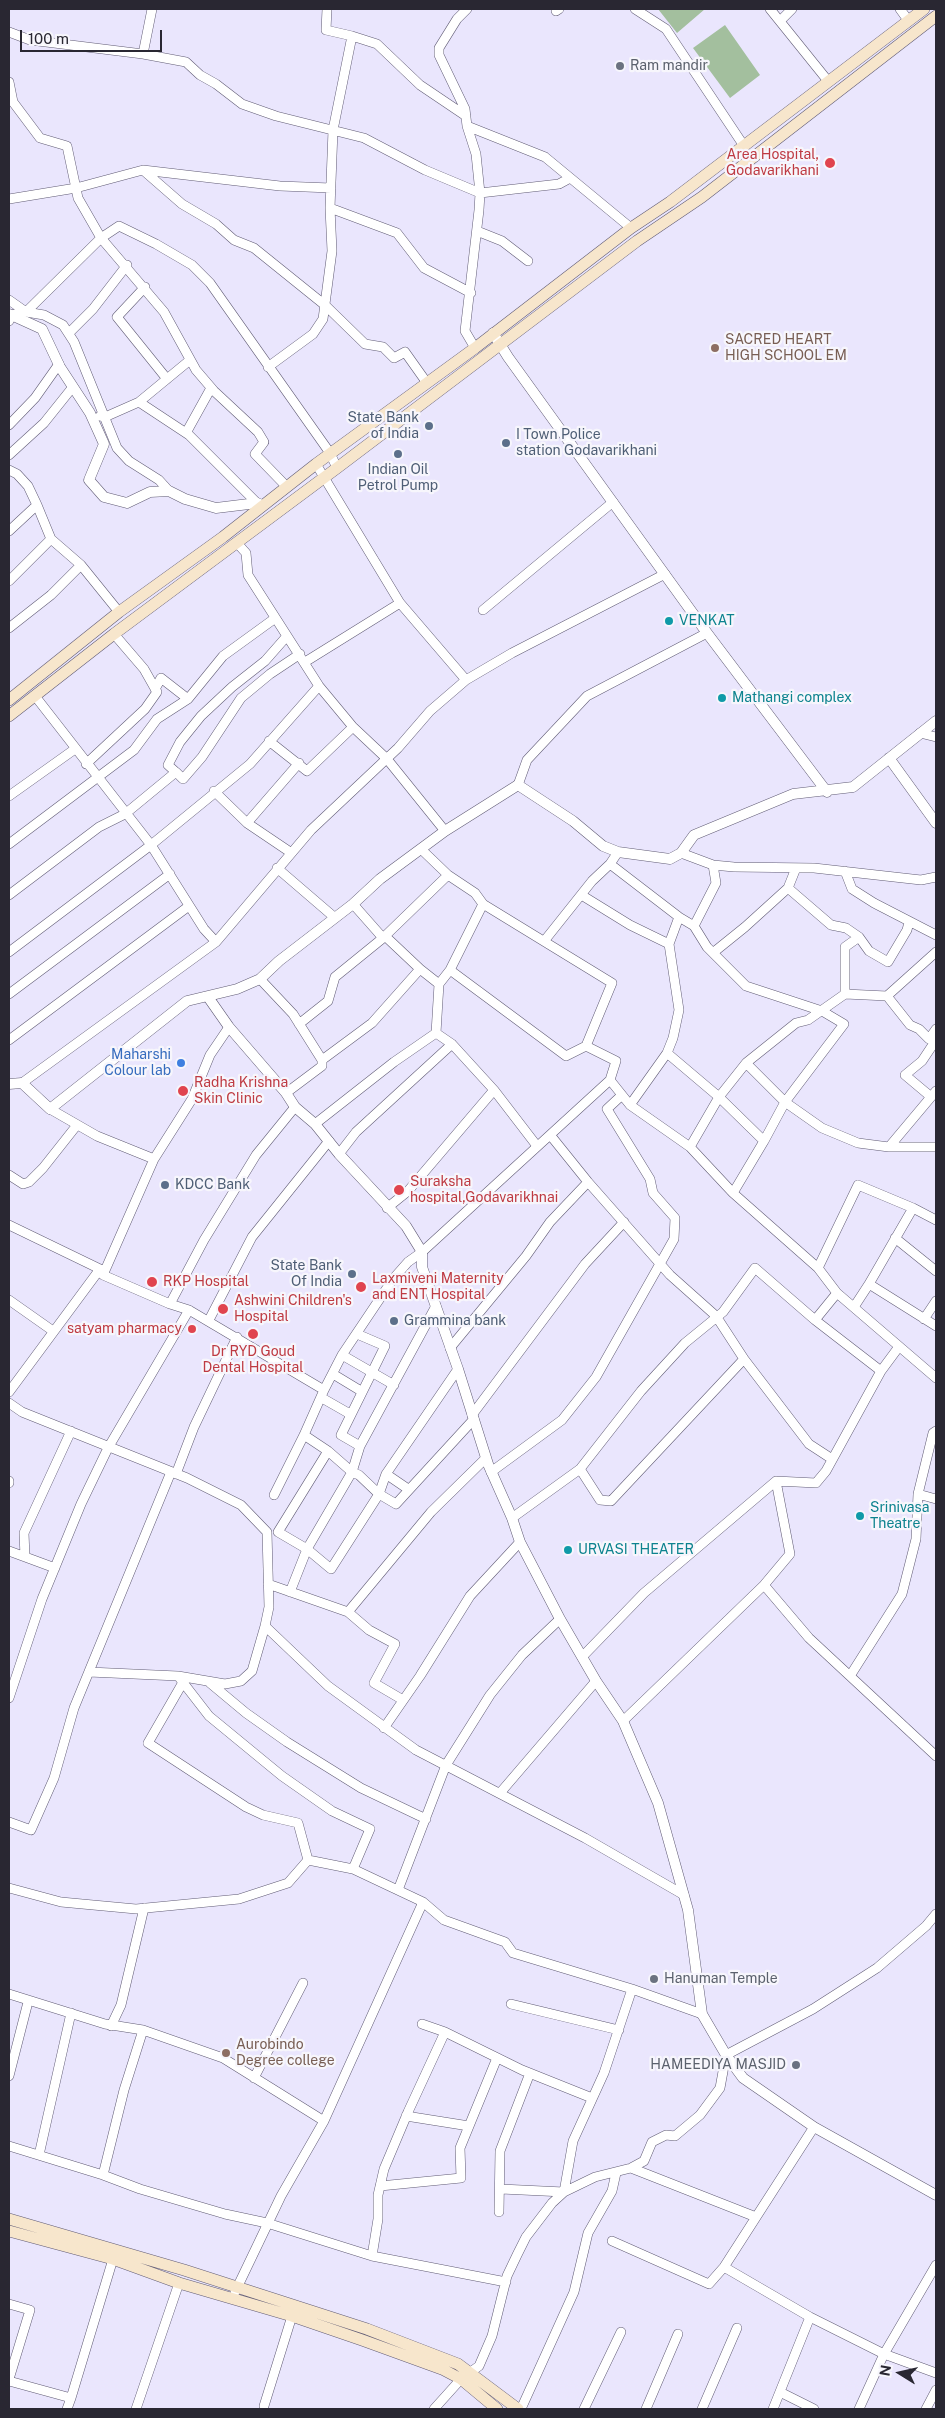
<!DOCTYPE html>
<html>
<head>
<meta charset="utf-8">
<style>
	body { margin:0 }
	#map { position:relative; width:945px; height:2418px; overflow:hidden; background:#eae6fd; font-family:"Public Sans",sans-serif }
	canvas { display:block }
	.frame { position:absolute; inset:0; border:10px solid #292732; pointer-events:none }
	.north { position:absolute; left:875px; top:2348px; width:50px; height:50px; -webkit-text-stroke:4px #f7f6fc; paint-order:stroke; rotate:280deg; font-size:14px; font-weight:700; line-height:20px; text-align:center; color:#292732 }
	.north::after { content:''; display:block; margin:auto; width:18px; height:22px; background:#292732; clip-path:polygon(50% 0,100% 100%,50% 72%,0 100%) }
	.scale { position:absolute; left:20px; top:30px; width:142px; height:22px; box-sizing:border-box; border:2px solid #292732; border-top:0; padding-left:6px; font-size:15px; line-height:18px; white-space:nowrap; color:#292732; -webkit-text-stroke:4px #f7f6fc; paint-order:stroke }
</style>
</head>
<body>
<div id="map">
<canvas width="945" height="2418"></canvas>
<div class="frame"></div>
<div class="north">N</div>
<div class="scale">100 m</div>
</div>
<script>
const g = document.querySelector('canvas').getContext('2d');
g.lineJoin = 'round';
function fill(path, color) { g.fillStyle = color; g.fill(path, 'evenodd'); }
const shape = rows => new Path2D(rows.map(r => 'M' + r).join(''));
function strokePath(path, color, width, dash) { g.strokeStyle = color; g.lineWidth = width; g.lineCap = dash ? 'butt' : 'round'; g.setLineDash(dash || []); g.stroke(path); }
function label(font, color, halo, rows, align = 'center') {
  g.font = font + ' "Public Sans",sans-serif'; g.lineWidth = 4.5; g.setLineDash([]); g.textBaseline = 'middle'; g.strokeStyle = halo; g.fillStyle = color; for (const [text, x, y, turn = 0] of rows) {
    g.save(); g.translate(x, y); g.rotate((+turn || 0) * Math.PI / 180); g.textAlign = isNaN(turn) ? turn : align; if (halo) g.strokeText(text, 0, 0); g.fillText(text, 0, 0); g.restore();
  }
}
fill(shape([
	[658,9,705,9,677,33],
	[725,25,760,75,730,98,693,48]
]), '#a3bf9e');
const minor = shape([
	[327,9,326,30,352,36],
	[467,9,457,19,439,48,439,55,465,109,467,126,476,154,480,193,479,210,465,331,475,348],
	[635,9,666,29,744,146],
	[770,9,828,81],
	[900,9,908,20],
	[556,11,559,9],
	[780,21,792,9],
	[9,32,30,40,143,54,186,62,200,75,216,84,242,104,276,116,364,138,425,170,480,193,559,184,570,178],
	[143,54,152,9],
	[9,82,13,102,40,138,67,146,78,198,101,238,164,312,196,370,214,391,258,432,264,442,255,454,287,487],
	[467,126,545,157,631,228],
	[143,170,182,204,216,224,234,240,254,248,326,306,365,344,383,347,394,358,405,352,427,383],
	[9,199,76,188,143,170,280,186,331,188],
	[330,208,397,233,424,268,471,293],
	[477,231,502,241,528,261],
	[145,287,117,317,167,379],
	[9,300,26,312,44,315,63,325,74,342,117,448,129,461,159,480,169,491],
	[9,321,12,315,26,312,101,238,119,226,156,244,192,265,210,283,330,453,337,468],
	[69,333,93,309,127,265],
	[268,367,313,334,323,319,332,251,330,208,333,130,352,36,377,44,420,85,466,116],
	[139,402,189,435,257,503],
	[100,416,105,417,139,402,190,360],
	[9,425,35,398,59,364],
	[186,433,211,388],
	[9,455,44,423,72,388],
	[316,464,400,603,466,680,512,653,665,574],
	[9,470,17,474,28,486,37,505],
	[9,531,37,505,51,539,9,581],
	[51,539,81,565,119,612],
	[237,543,246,553,248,575,319,686,353,727,387,759,445,831],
	[483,610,613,502],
	[9,628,51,595,81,565],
	[305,662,400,603],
	[155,689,161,678,188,699],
	[35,696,151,845,204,929,216,942],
	[920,733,936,737],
	[269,741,307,771,353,727],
	[86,764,145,709,157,692,144,669,114,634],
	[179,775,168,765,180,742,201,716,232,687,265,661,287,636],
	[518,785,527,760,587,696,707,633],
	[214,791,247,823,299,763],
	[9,796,75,749],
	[247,823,290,852],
	[9,844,134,750,157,719,188,699,223,656,274,619],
	[610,864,679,917],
	[713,865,734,867,814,868,921,880,936,877],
	[277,868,334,917],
	[845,871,852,889,874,903,936,935],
	[788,888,831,925,846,928,859,937,869,951,888,962,907,930,909,922],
	[9,895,99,827,125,814,176,772,183,779,202,757,241,698,270,674,300,654],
	[583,896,630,925,669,944],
	[483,904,612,983,586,1046,616,1061,610,1080],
	[694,926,707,947,746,986,822,1011,844,1024,785,1102,764,1141],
	[385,936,448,875],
	[545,940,592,881,610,864,618,852],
	[9,952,151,845,250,764,319,686],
	[714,952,745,927,788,888,796,868],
	[936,952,887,996,910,1025,919,1029,929,1039,936,1029],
	[420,969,439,984,450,970,483,904,475,893,448,875,422,850],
	[450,970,566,1056,586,1046],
	[260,979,293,1014,322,1060],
	[9,994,170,874],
	[845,994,887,996],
	[299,1024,328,1001,335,977,383,938],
	[436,1033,439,984],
	[9,1040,189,906],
	[667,1053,719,1097,764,1141,733,1193],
	[746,1063,785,1102,822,1128,858,1143,889,1147,936,1147],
	[22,1083,216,942,311,830,398,748,430,711,466,680],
	[494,1090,537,1146],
	[286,1093,322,1066,322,1060,372,1023,420,969,385,936,383,938,353,904],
	[930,1096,905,1075,922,1061,936,1040],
	[630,1105,667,1053,673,1038,679,1010,669,944,679,917,694,926,716,883,713,865,681,853],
	[50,1109,97,1136,154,1159,103,1275],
	[315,1124,394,1062,436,1033,452,1044,494,1090,408,1191,387,1208],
	[551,1136,588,1182,670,1275,716,1316,744,1359,611,1501,600,1500,580,1469],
	[690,1147,719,1097,746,1063,796,1023,808,1020,845,994,845,947,859,937],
	[889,1147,936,1091],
	[339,1154,356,1132,452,1044],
	[154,1159,192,1099,210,1055,229,1027],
	[9,1175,23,1184,29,1182,43,1168,77,1125],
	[9,1225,100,1269,103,1275,170,1304,189,1310,324,1390,342,1355,393,1279,408,1262,422,1252,610,1080,630,1105,690,1147,733,1193,818,1268,837,1293,936,1378],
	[895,1238,936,1271],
	[818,1268,858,1185,913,1208,936,1220],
	[869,1284,913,1208],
	[9,1300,53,1331],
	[170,1304,204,1240,256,1155,295,1107],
	[854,1307,869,1284,936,1326],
	[924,1319,936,1301],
	[209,1320,252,1237,329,1141],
	[815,1320,837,1293],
	[357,1334,385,1346,341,1435,360,1446],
	[450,1348,526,1256,550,1222,588,1182],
	[342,1355,394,1385],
	[744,1359,809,1444,832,1459],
	[333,1374,361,1391],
	[9,1392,100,1269],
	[322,1398,350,1414],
	[9,1403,22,1412,187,1478,241,1505,267,1532,269,1607,265,1626,328,1686,416,1750,585,1838,684,1895],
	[472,1415,585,1264,624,1222],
	[304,1435,328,1451,352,1472,359,1475,379,1494,396,1504,474,1419],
	[328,1451,278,1532,307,1549,352,1472,360,1446,436,1306],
	[491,1472,562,1420,596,1377,674,1239,675,1218,653,1193,650,1179,607,1109,622,1095],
	[176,1474,194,1427,237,1337],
	[386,1474,408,1489],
	[9,1481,9,1483],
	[776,1481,816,1483,826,1471,881,1371,898,1348],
	[918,1494,936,1499],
	[274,1495,304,1435,324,1390],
	[512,1518,580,1469,641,1391,685,1343,723,1312,755,1268,815,1320,881,1371],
	[9,1551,55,1568],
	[25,1557,24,1533,71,1431],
	[268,1584,348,1612,369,1630,395,1644,374,1683,403,1700],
	[290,1592,307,1549,331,1569,379,1494,386,1474,458,1369],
	[348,1612,431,1512,486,1458],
	[582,1657,644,1593,776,1481,790,1554,764,1585],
	[89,1672,178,1676,225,1684,241,1681,252,1671,265,1626],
	[178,1676,209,1716,282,1776,332,1811,370,1829,353,1869],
	[850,1676,902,1594,916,1539,918,1494,933,1433,936,1431],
	[210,1683,246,1713,287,1742,361,1788,426,1819],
	[182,1684,148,1743,246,1807,263,1815,298,1823,308,1860],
	[9,1698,42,1599,81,1504,108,1448,189,1310],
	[623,1721,764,1585,809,1638,936,1756],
	[384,1728,420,1676,470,1596,520,1542],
	[500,1793,596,1681],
	[9,1822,31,1830,54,1778,74,1708,171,1472],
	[9,1888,61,1902,136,1909,239,1899,288,1883,308,1860,353,1869,423,1902,444,1920,505,1942,513,1953,632,1989,702,2014],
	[398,1890,446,1765,490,1695,522,1655,560,1619],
	[9,1994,105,2024,143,2030,223,2058,324,2121,423,1902],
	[511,2004,619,2030],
	[111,2026,121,2005,144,1908],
	[445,2032,522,2070,592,2098],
	[9,2076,28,2002],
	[254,2078,303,1983],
	[406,2116,469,2126],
	[9,2146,103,2175,140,2189,225,2214,267,2223,372,2256,506,2282],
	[39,2155,71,2013],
	[631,2168,756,2217],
	[103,2175,124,2090,143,2030],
	[380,2186,461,2178,460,2148,497,2058],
	[501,2189,564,2192,573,2141,604,2073,632,1989],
	[499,2212,500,2151,530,2073],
	[612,2241,709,2284,724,2267,814,2127],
	[372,2256,378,2219,378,2195,384,2169,408,2112,445,2032,422,2024],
	[724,2267,810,2317],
	[235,2292,281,2196,324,2121],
	[9,2304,30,2310,9,2379],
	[9,2381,71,2398,67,2409],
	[780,2392,814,2409],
	[71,2398,113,2259],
	[264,2406,292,2316],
	[136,2409,179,2283],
	[434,2409,461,2379,479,2366,492,2336,507,2276,517,2255,526,2237,552,2203,564,2192,595,2177,631,2168,644,2161,652,2142,666,2135,675,2136,700,2115,720,2088,726,2055,813,2009,877,1968,926,1926,936,1914],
	[521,2409,574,2292,588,2233,612,2191,616,2173],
	[584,2409,621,2332],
	[646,2409,678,2334],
	[702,2409,737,2328],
	[773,2409,810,2317,884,2354,936,2373],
	[859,2409,884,2354,936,2265],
	[926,2409,936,2390]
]);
const tertiary = shape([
	[9,314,42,329,60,367,90,413,104,444,89,480,104,497,127,503,150,492,169,491,185,499,216,508,257,503,262,505],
	[493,333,508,357,707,633,827,792],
	[889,758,936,823],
	[208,997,229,1027,286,1093,295,1107,315,1124,339,1154,406,1226,422,1252,422,1267,458,1369,488,1464,512,1518,520,1542,560,1619,596,1681,623,1721,658,1803,688,1910,702,2014,726,2055,743,2078,814,2127,936,2195],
	[9,1084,22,1083,50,1109,187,1001,237,989,260,979,279,961,353,904,380,879,445,831,518,785,573,821,603,846,618,852,670,859,681,853,694,835,793,794,853,787,936,721]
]);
const secondary = shape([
	[9,700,119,612,223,537,316,464,475,348,631,228,670,202,924,9],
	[9,716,114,634,337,468,637,241,702,197,936,16],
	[9,2219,184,2270,367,2329,458,2364,518,2409],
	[9,2231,113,2259,179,2283,292,2316,362,2340,442,2369,461,2379,497,2409]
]);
strokePath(minor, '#615c75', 10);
strokePath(tertiary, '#615c75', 11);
strokePath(secondary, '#615c75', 12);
strokePath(minor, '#fff', 9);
strokePath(tertiary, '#fff', 10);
strokePath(secondary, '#f7e6cc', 11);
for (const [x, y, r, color] of [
	[620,66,5,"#6b7280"],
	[830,163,6,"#e0444e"],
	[715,348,5,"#8d6e63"],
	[429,426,5,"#5c6f8a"],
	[506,443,5,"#5c6f8a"],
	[398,454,5,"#5c6f8a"],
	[669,621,5,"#0f9aa8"],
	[722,698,5,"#0f9aa8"],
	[181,1063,5,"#3f7fe0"],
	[183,1091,6,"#e0444e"],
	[165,1185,5,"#5c6f8a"],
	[399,1190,6,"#e0444e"],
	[352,1274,5,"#5c6f8a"],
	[152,1282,6,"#e0444e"],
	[361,1287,6,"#e0444e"],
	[223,1309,6,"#e0444e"],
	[394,1321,5,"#5c6f8a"],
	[192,1329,5,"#e0444e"],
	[253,1334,6,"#e0444e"],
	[860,1516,5,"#0f9aa8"],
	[568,1550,5,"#0f9aa8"],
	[654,1979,5,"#6b7280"],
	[226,2053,5,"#8d6e63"],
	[796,2065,5,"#6b7280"]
]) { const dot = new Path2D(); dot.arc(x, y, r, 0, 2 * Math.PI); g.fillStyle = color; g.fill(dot); strokePath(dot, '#f7f6fc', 2); }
label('14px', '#5b616d', '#f7f6fc', [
	["Ram mandir",630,66],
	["Hanuman Temple",664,1979],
	["HAMEEDIYA MASJID",786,2065,"right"]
], 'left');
label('14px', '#be3a42', '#f7f6fc', [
	["Area Hospital,",819,155,"right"],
	["Godavarikhani",819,171,"right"],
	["Radha Krishna",194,1083],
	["Skin Clinic",194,1099],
	["Suraksha",410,1182],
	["hospital,Godavarikhnai",410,1198],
	["Laxmiveni Maternity",372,1279],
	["and ENT Hospital",372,1295],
	["RKP Hospital",163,1282],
	["Ashwini Children's",234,1301],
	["Hospital",234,1317],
	["satyam pharmacy",182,1329,"right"],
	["Dr RYD Goud",253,1352,"center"],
	["Dental Hospital",253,1368,"center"]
], 'left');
label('14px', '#785e54', '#f7f6fc', [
	["SACRED HEART",725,340],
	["HIGH SCHOOL EM",725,356],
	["Aurobindo",236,2045],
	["Degree college",236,2061]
], 'left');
label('14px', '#4e5e75', '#f7f6fc', [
	["State Bank",419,418,"right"],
	["of India",419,434,"right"],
	["I Town Police",516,435],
	["station Godavarikhani",516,451],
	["Indian Oil",398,470,"center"],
	["Petrol Pump",398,486,"center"],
	["KDCC Bank",175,1185],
	["State Bank",342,1266,"right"],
	["Of India",342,1282,"right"],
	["Grammina bank",404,1321]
], 'left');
label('14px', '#0d838f', '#f7f6fc', [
	["VENKAT",679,621],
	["Mathangi complex",732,698],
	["Srinivasa",870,1508],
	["Theatre",870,1524],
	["URVASI THEATER",578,1550]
], 'left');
label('14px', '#366cbe', '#f7f6fc', [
	["Maharshi",171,1055],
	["Colour lab",171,1071]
], 'right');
</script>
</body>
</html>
